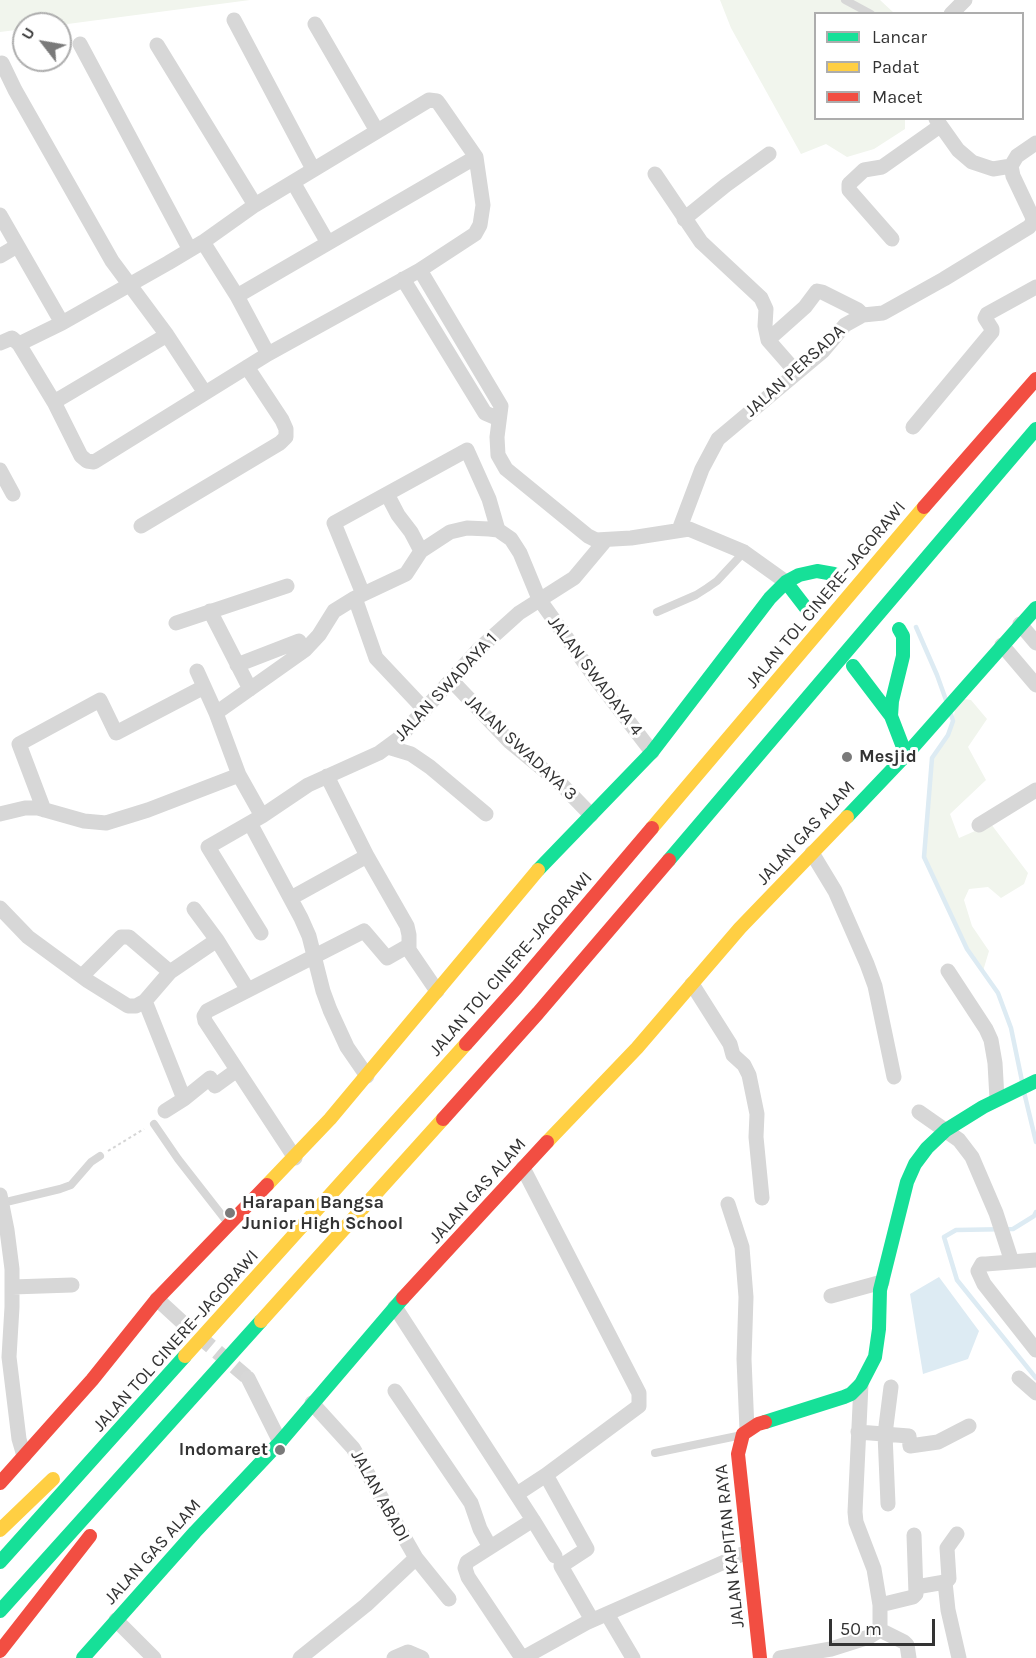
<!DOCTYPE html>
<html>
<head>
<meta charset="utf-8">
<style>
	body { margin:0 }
	#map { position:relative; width:1036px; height:1658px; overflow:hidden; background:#fff; font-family:Karla,sans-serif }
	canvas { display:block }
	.legend { position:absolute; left:814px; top:12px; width:210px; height:108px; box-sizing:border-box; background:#fff; border:2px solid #adadad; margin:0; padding:8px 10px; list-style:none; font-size:18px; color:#333 }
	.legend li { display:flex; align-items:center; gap:12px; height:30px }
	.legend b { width:30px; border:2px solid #adadad }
	.north { position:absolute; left:12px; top:12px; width:60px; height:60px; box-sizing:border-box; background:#fff; border:2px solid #adadad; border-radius:50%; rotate:301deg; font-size:16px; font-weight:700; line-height:24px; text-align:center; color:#333 }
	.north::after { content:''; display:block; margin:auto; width:21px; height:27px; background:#7a7a7a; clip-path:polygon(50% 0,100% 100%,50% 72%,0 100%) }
	.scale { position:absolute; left:829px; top:1619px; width:106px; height:27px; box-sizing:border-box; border:3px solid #333; border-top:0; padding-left:8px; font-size:18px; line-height:21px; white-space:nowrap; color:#333; -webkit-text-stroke:4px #fff; paint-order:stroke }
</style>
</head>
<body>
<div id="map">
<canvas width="1036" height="1658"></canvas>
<ul class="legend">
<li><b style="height:8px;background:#16e098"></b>Lancar</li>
<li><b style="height:8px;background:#ffcf43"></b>Padat</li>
<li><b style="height:8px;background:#f24e42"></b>Macet</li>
</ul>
<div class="north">U</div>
<div class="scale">50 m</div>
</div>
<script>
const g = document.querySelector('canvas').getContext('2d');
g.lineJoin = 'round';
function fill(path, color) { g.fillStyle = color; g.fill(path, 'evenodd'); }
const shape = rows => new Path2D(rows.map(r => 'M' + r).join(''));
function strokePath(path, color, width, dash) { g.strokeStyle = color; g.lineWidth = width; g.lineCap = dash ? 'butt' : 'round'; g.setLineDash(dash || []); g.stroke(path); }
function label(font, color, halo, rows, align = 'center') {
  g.font = font + ' Karla,sans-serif'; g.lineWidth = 6; g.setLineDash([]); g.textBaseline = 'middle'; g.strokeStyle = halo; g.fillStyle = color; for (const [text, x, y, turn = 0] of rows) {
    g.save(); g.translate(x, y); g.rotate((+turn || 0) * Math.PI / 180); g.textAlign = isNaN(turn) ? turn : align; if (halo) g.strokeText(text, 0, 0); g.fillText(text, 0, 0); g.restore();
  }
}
fill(shape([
	[0,0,250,0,60,25,24,24,24,29,0,32],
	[720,0,880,0,894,13,816,14,816,118,905,119,905,129,874,149,847,157,826,144,801,154,731,28],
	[957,698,971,700,987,719,968,747,986,780,950,814,959,838,991,824,1028,873,1024,884,1001,898,988,887,969,889,964,900,972,926,989,951,983,971,967,949,924,857,932,758,948,735,953,721]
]), '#f1f5ed');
fill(shape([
	[939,1277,979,1331,968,1359,923,1374,910,1294]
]), '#ddebf3');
strokePath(shape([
	[916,627,937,675,946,700],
	[951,714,953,721,948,735,932,758,924,857,967,949,998,993,1011,1028,1022,1081],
	[1024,1092,1036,1142],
	[1036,1212,1034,1216,1013,1229,956,1230,944,1237,957,1280,1036,1378]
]), '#ddebf3', 4.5);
strokePath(shape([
	[182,1322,248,1378]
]), '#d6d6d6', 15, [15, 8]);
strokePath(shape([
	[108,1151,144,1129]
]), '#d6d6d6', 2, [3, 3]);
strokePath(shape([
	[845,0,871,14],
	[657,612,696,595,707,588,717,581,744,552],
	[154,1124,178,1159,228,1223],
	[2,1203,60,1189,71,1185,91,1162,100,1156],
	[655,1453,742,1435]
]), '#d7d7d7', 8);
strokePath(shape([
	[951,14,965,0],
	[234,20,313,169],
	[315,24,377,131],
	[80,44,190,250],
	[157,45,255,205],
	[2,63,15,90,112,261,167,335,205,393],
	[936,119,958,150,972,162,993,169,1011,166],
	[1011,166,1017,156,1036,143],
	[655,174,701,242,761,298,766,309,765,326,768,340,796,372],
	[293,182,328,243],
	[0,215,62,323],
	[684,219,726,185,769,154],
	[892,239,849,190,849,184,864,170,882,167,940,126],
	[203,242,237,296,268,354],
	[0,256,17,246],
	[420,270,501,406,497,437,498,455,506,469,588,536,596,540,631,538,689,529,744,552,786,582],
	[403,279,485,413,499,419],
	[237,296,476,157],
	[768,340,805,307,817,291,822,292,858,310,863,315],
	[0,343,12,338,19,344,54,402,81,456,87,461,94,462,268,354,420,270,475,234,480,225,483,205,476,157,440,105,437,101,429,100,255,205,203,242,168,263,62,323,19,344],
	[54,402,167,335],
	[913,427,992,332,992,329,985,318,987,314,1036,287],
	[0,470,13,494],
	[387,494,398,515,411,532,421,551],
	[141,526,280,443,286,437,286,429,282,420,247,367],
	[679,530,702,469,718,439,823,351,845,325,863,315,883,313,944,279,1029,227,1033,222,1032,216,1013,176,1011,166],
	[363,594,334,523,467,450,489,499,498,530],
	[355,598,376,658,425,710],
	[210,611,250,689],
	[176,623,287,586],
	[1020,624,1036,643],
	[1002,645,1036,685],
	[237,665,299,641],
	[197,671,216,713,239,775,262,816],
	[451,680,510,742,561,784,591,815],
	[216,713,305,650,319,635,334,611,355,598,406,574,421,551,450,532,467,528,489,529,498,530,511,539,520,553,539,599,596,679,652,752],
	[388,747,411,754,430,767,486,814],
	[327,776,367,856,407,926,409,935,409,950,437,991],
	[44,810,19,744,100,700,116,733,204,687],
	[0,814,25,808,38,808,84,821,106,823,148,810,239,775],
	[250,823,301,918,309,936,323,991,330,1010,347,1047,367,1076],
	[979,825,1036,790],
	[812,853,835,891,867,964,875,986,894,1077],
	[291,898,367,856],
	[0,908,28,937,88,981,128,1006,136,1006,145,1001,170,972,217,940,248,990],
	[194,909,217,940],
	[261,933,208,847,262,816,308,785,379,753,398,739,479,649,519,613,574,578,605,541],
	[948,971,986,1029,991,1040,995,1063,997,1099],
	[82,976,121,937,129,937,170,972],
	[692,984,730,1044,733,1055,744,1065,749,1075,757,1114,756,1137,762,1198],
	[145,1001,184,1099],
	[165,1111,184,1099,210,1078,215,1086,237,1070],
	[919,1112,959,1140,972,1157,996,1213,1012,1262],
	[295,1158,205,1021,204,1016,207,1011,364,931,387,958,408,946],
	[0,1195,7,1230,12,1269,12,1307,9,1357,19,1439,24,1456],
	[728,1204,742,1247,746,1297,744,1359,747,1430],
	[1036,1260,986,1264,982,1264,978,1271,984,1284,1036,1350],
	[12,1287,72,1285],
	[831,1296,882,1282],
	[157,1299,182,1322],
	[395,1307,533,1520,555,1556],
	[248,1378,280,1442],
	[1019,1378,1036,1393],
	[395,1391,471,1503,480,1529,490,1547],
	[858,1432,909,1436,910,1446,938,1442,969,1426],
	[546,1475,587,1549,561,1566,592,1620],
	[517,1494,546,1475,639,1406,639,1393,523,1168],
	[888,1504,885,1434,891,1387],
	[957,1534,947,1548,949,1579,945,1582,948,1610,959,1658],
	[416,1558,449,1599],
	[916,1587,945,1582],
	[880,1605,913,1597,916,1594,914,1535],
	[607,1614,633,1658],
	[116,1620,154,1658],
	[880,1630,904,1642,907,1645,909,1658],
	[300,1658,366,1605,416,1558,353,1448,312,1403],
	[394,1658,408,1652,422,1658],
	[522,1658,468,1577,465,1568,467,1562,533,1520],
	[523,1658,586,1623,747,1552],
	[780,1658,831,1649,869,1637,880,1630,880,1605,874,1569,856,1522,855,1512,861,1384]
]), '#d7d7d7', 15);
strokePath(shape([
	[786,582,806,608],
	[899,629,903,636,903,656,892,701,891,716,906,755],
	[853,666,891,716],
	[847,817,906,755,1036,608],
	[669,860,1036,429],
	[538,870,652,752,770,598,786,582,799,575,817,571,834,574],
	[765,1422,844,1397,851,1394,861,1384,875,1357,879,1329,880,1290,907,1182,915,1164,927,1148,946,1130,983,1107,1036,1081],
	[0,1562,185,1356],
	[0,1611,261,1321],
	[83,1658,195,1532,280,1442,403,1298]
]), '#16e098', 14);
strokePath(shape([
	[652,828,924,507],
	[547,1142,637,1048,740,928,847,817],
	[267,1185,330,1119,538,870],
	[261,1321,443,1119],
	[185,1356,466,1044],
	[0,1530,53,1479]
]), '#ffcf43', 14);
strokePath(shape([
	[924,507,1036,379],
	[466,1044,517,987,652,828],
	[443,1119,538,1013,669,860],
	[403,1298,547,1142],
	[0,1483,92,1380,157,1299,267,1185],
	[0,1651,90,1536],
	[760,1658,738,1454,743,1434,758,1424,765,1422]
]), '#f24e42', 14);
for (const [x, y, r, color] of [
	[847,757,6,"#7a7a7a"],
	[230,1213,6,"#7a7a7a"],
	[280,1450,6,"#7a7a7a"]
]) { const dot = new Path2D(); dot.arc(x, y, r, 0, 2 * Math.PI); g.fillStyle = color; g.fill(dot); strokePath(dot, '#fff', 2); }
label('18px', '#333', '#fff', [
	["JALAN PERSADA",795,371,-42],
	["JALAN TOL CINERE–JAGORAWI",826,595,-50],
	["JALAN SWADAYA 4",595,676,53],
	["JALAN SWADAYA 1",446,687,-47],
	["JALAN SWADAYA 3",521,748,43],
	["JALAN GAS ALAM",806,833,-47],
	["JALAN TOL CINERE–JAGORAWI",511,964,-49],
	["JALAN GAS ALAM",478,1191,-48],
	["JALAN TOL CINERE–JAGORAWI",176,1341,-48],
	["JALAN ABADI",380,1496,61],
	["JALAN KAPITAN RAYA",730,1546,-96],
	["JALAN GAS ALAM",153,1552,-48]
]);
label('bold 18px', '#333', '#fff', [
	["Mesjid",859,757],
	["Harapan Bangsa",242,1203],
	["Junior High School",242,1224],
	["Indomaret",268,1450,"right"]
], 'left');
</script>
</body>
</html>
